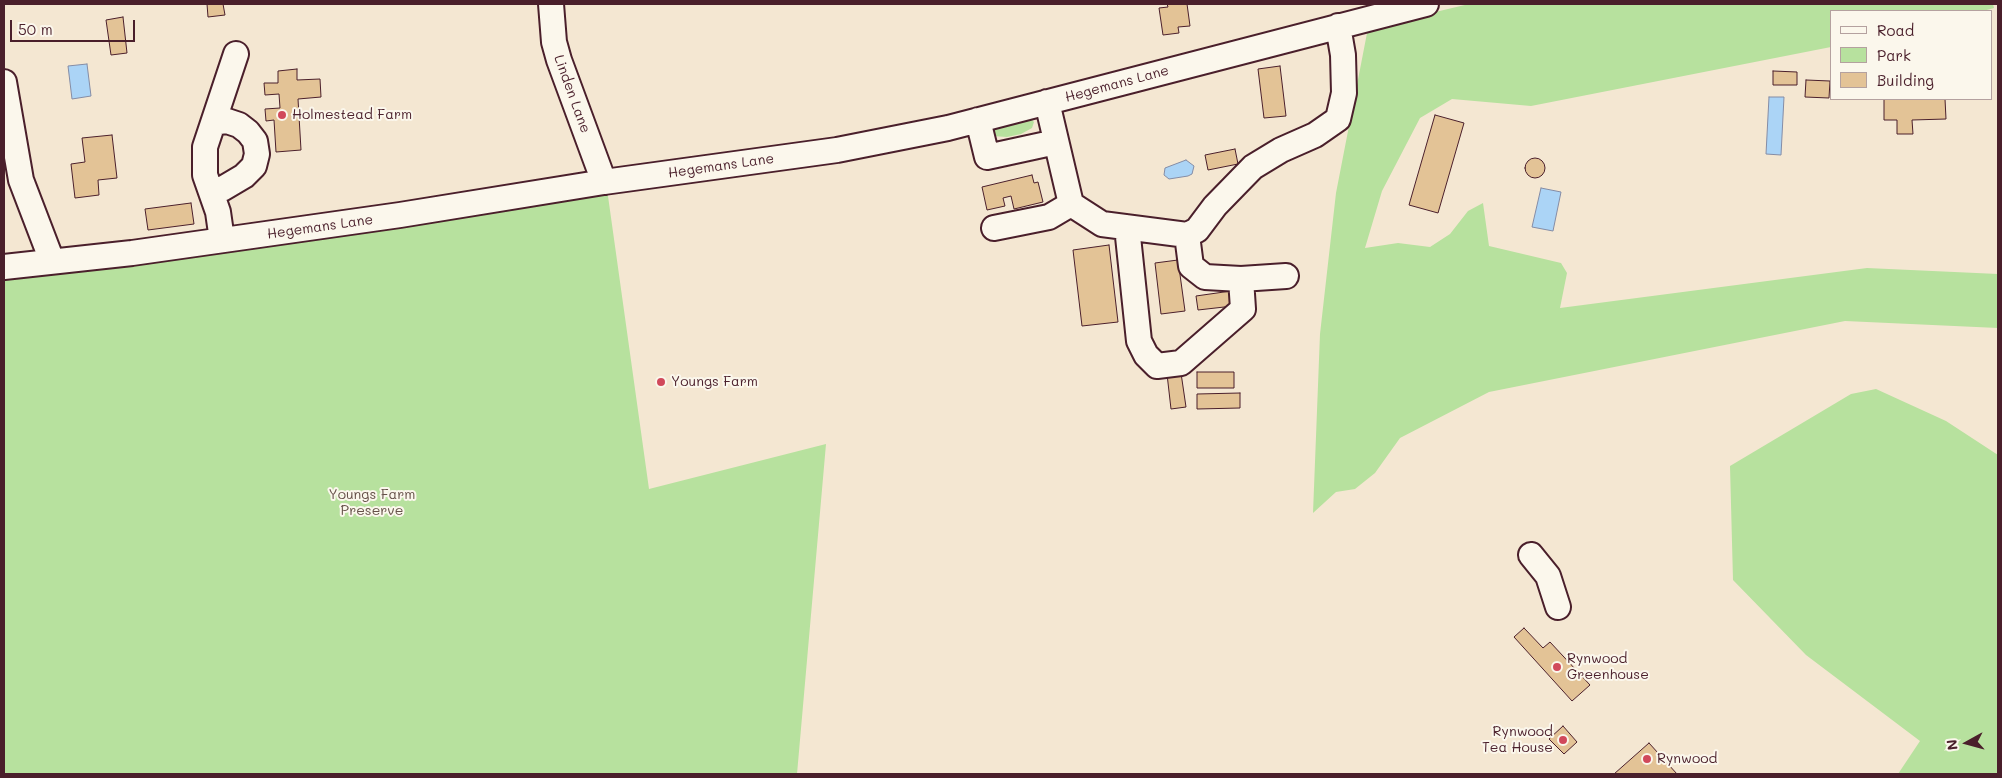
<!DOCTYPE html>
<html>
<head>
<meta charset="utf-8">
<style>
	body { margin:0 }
	#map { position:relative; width:2002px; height:778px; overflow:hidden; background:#f4e7d2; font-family:Mali,sans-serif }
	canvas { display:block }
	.frame { position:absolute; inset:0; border:5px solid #4a1f2b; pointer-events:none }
	.legend { position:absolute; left:1830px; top:10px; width:162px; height:90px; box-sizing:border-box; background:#fbf7ec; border:1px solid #b4a19f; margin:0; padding:6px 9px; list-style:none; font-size:15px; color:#4a1f2b }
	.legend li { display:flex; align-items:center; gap:10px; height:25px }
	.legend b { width:25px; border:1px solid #b4a19f }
	.north { position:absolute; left:1942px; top:718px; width:50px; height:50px; -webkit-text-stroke:4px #fbf7ec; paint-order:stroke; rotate:263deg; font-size:14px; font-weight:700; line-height:20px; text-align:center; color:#4a1f2b }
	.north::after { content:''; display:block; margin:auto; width:18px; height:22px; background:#4a1f2b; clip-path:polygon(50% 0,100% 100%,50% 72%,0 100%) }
	.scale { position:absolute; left:10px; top:20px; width:125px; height:22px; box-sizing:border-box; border:2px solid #4a1f2b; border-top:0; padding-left:6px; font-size:15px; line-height:18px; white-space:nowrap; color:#4a1f2b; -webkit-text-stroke:4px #fbf7ec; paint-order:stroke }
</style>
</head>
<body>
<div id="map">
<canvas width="2002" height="778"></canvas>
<div class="frame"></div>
<ul class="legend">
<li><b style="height:6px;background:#fbf7ec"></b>Road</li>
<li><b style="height:14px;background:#b7e19e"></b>Park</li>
<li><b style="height:14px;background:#e3c396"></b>Building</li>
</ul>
<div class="north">N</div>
<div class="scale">50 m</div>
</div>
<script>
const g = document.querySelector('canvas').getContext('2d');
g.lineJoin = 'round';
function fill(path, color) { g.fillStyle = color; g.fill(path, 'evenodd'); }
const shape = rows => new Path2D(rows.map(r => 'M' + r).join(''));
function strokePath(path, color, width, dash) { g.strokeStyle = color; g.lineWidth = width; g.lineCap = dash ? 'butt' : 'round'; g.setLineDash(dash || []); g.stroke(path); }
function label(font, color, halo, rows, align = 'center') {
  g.font = font + ' Mali,sans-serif'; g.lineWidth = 4; g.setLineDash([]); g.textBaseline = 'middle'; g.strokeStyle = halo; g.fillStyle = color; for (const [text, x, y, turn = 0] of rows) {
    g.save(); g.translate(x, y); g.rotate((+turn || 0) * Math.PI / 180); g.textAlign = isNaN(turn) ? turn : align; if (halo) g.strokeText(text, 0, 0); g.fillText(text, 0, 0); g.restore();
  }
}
fill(shape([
	[1469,4,1993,4,1994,8,1983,11,1831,11,1831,47,1531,106,1452,99,1420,118,1382,191,1365,248,1398,243,1430,247,1450,234,1468,211,1483,203,1489,246,1561,263,1567,273,1560,308,1867,268,1998,274,1998,328,1845,321,1489,392,1400,438,1375,473,1355,489,1336,492,1313,513,1320,334,1336,193,1368,28],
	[1030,118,1034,122,1032,128,1021,134,1007,137,992,136,990,126],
	[607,189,649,489,826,444,797,774,4,774,4,272],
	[1876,389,1946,421,1998,455,1998,774,1898,774,1920,741,1806,655,1733,580,1730,466,1851,394]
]), '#b7e19e');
const water = shape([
	[87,64,91,96,72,99,68,66,87,64],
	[1769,97,1784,97,1781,155,1766,154,1769,97],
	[1186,160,1194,166,1192,174,1188,176,1169,179,1164,175,1165,168,1186,160],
	[1541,188,1561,192,1553,231,1532,227,1541,188]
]);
fill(water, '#abd4f6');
strokePath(water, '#848ca5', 1);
const building = shape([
	[207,4,223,4,225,15,208,17,207,4],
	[1167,4,1187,4,1190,26,1178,27,1179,33,1163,35,1159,8,1168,7,1167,4],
	[123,17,127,53,111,55,106,20,123,17],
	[1280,66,1286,116,1264,118,1258,69,1280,66],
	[297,69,297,80,320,79,321,97,298,99,301,150,276,152,274,120,266,121,265,109,280,108,279,94,265,95,264,83,278,83,278,71,297,69],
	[1773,71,1797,72,1797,85,1773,85,1773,71],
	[1806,80,1830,81,1829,98,1805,97,1806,80],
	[1884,99,1945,99,1946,119,1912,120,1913,134,1897,134,1897,120,1884,120,1884,99],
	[1435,115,1464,123,1438,213,1409,205,1435,115],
	[112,135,117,178,98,180,99,195,75,198,71,164,85,162,82,138,112,135],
	[1235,149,1238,164,1208,170,1205,155,1235,149],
	'1525 168a10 10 0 1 1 20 0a10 10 0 1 1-20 0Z',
	[1032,175,1034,183,1038,182,1043,202,1014,209,1011,196,1003,198,1005,206,987,210,982,187,1032,175],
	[191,203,194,224,148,230,145,209,191,203],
	[1109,245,1118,322,1082,326,1073,250,1109,245],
	[1178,260,1185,311,1161,314,1155,263,1178,260],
	[1231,291,1233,306,1198,310,1196,296,1231,291],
	[1197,372,1234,372,1234,388,1197,388,1197,372],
	[1181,373,1186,407,1171,409,1167,374,1181,373],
	[1240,393,1240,408,1197,409,1197,394,1240,393],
	[1524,628,1543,648,1550,642,1590,685,1572,701,1514,637,1524,628],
	[1563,726,1577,742,1564,754,1549,739,1563,726],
	[1649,743,1677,774,1614,774,1649,743]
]);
fill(building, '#e3c396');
strokePath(building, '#4a1f2b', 1);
const minor = shape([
	[551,4,554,42,559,60,604,182],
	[4,82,21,180,52,261],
	[1047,102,1071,204,1102,224,1187,235,1197,230,1215,206,1253,167,1281,150,1315,135,1338,119,1344,93,1343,55,1338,26],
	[978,120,987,157,1056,142],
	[211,189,222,189,244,176,254,166,257,154,255,141,248,132,239,125,227,121,214,123],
	[1127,227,1139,341,1146,355,1157,366,1181,363,1243,309,1241,279,1205,277,1191,266,1187,235],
	[994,228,1049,217,1071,204],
	[222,240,218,212,205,175,205,147,236,54],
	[4,267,132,253,400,215,604,182,837,150,948,128,1426,4],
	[1241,279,1286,276],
	[1531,555,1548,576,1558,607]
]);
strokePath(minor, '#4a1f2b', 28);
strokePath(minor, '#fbf7ec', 24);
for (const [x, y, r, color] of [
	[282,115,5,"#d1495b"],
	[661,382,5,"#d1495b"],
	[1557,667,5,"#d1495b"],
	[1563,740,5,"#d1495b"],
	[1647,759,5,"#d1495b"]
]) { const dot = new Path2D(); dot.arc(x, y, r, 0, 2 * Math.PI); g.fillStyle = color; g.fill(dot); strokePath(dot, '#fbf7ec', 2); }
label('14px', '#4a1f2b', '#fbf7ec', [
	["Hegemans Lane",1117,84,-15],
	["Linden Lane",572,94,70],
	["Hegemans Lane",721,166,-8],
	["Hegemans Lane",320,227,-8]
]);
label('14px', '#4a1f2b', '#fbf7ec', [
	["Holmestead Farm",292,115],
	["Youngs Farm",671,382],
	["Rynwood",1567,659],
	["Greenhouse",1567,675],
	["Rynwood",1553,732,"right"],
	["Tea House",1553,748,"right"],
	["Rynwood",1657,759]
], 'left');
label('14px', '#655048', '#fbf7ec', [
	["Youngs Farm",372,495],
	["Preserve",372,511]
]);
</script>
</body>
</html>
